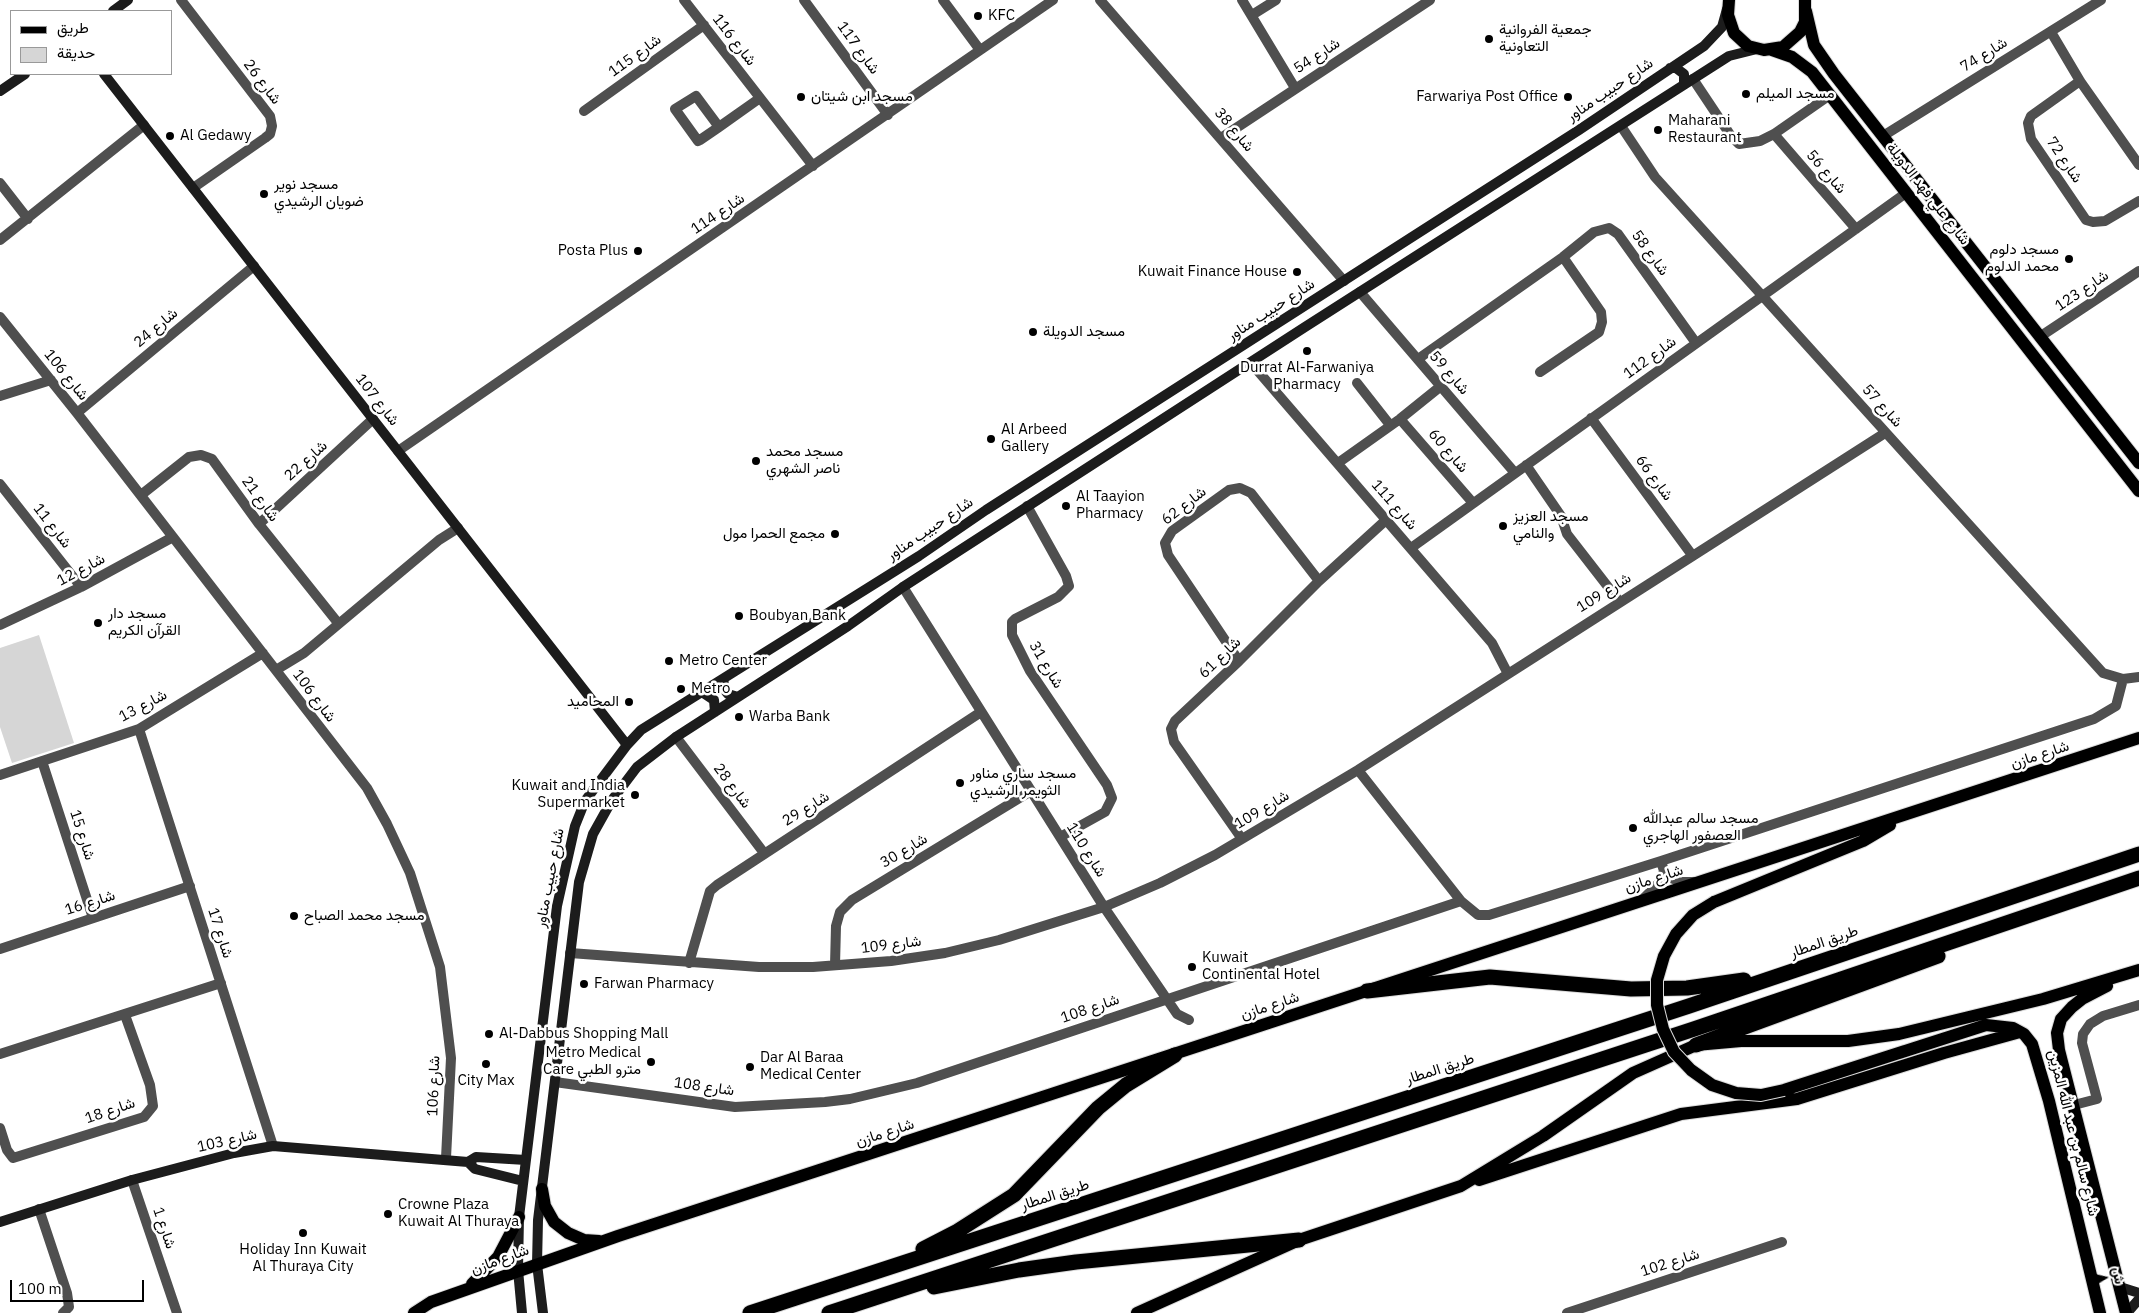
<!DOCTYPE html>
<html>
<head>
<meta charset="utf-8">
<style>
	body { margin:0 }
	#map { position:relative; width:2139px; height:1313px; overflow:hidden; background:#fff; font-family:"IBM Plex Sans",Vazirmatn,sans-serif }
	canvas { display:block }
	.legend { position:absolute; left:10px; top:10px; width:162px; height:65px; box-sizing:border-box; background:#fff; border:1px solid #999; margin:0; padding:6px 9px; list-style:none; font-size:15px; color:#000 }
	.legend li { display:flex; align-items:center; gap:10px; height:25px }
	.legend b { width:25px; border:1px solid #999 }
	.north { position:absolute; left:2079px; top:1253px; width:50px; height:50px; -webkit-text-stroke:4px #fff; paint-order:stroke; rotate:81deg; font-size:14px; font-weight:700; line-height:20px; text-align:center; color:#000 }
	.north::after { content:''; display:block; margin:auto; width:18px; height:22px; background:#000; clip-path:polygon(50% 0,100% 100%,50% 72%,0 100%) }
	.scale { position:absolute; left:10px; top:1280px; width:134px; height:22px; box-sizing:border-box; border:2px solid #000; border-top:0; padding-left:6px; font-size:15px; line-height:18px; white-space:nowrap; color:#000; -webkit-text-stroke:4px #fff; paint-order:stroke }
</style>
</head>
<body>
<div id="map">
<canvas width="2139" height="1313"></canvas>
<ul class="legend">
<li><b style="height:6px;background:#000"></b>طريق</li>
<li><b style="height:14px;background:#d6d6d6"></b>حديقة</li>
</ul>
<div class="north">ش</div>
<div class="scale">100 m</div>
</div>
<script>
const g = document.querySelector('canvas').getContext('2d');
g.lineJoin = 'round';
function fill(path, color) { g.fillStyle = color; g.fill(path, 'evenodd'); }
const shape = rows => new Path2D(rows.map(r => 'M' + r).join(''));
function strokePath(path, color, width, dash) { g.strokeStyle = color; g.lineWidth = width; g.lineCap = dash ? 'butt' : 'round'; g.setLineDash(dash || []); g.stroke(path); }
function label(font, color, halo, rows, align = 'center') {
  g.font = font + ' "IBM Plex Sans",Vazirmatn,sans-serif'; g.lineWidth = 5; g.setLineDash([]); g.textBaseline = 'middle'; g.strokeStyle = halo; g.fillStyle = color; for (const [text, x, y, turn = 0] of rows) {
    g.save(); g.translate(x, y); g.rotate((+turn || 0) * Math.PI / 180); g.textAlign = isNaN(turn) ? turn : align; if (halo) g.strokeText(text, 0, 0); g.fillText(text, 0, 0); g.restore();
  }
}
fill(shape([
	[39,635,74,743,12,763,0,727,0,648]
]), '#d6d6d6');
const primary = shape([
	[1729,0,1728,15,1734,33,1748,46,1764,50,1783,47,1800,32,1805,22,1805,0],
	[1806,11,1814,45,1834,74,2139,463],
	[1772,50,1792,57,1812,72,2139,491],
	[1714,902,1863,841,1890,825],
	[2107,986,2082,999,2072,1007,2061,1019,2057,1033,2059,1050,2126,1313],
	[1899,1053,1986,1025,2013,1028,2024,1034,2032,1044,2049,1101,2100,1313],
	[1784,1090,1905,1051],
	[1479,1180,1681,1114,1797,1099,1944,1053,2020,1032],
	[542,1189,545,1206,554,1222,568,1233,584,1240,599,1241],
	[472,1284,498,1257,519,1217],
	[414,1313,431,1302,618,1236,2139,738],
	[1137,1313,1299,1240,1461,1186,1543,1136,1633,1073,1696,1045,1741,1041,1848,1041,1899,1034,2043,999,2139,970]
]);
const highway = shape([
	[1367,991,1490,977,1631,989,1687,988,1744,980],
	[1696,1045,1938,956],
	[923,1249,956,1232,1014,1195,1098,1108,1126,1085,1175,1055],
	[934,1287,1019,1270,1076,1262,1299,1240],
	[750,1313,1689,1006,2139,854],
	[829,1313,1694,1029,2139,878]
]);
strokePath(primary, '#dbdbdb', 14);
strokePath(highway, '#dbdbdb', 17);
strokePath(shape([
	[181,0,270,116,272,126,270,134,265,138,193,188],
	[684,0,813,166],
	[804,0,888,115],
	[943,0,980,50],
	[1100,0,1344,281],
	[1242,0,1295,88],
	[1252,15,1276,0],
	[2051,32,2080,81,2139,165],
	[1693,79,1731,136,1739,144,1760,141,1774,134,1830,95],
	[2080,81,2031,116,2028,123,2031,139,2086,220,2093,222,2105,221,2139,201],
	[584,111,704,25],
	[1621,126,1655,177,2103,673,2123,679,2139,677],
	[719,127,696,96,675,109,698,141,700,140,719,127,760,98],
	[1774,134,1856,229],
	[1883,136,2101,0],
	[1221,138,1430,0],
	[0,183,28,219],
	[0,240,144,125],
	[1360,292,1515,473],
	[0,317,77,413,367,788,387,824,410,873,440,967,451,1058,446,1158],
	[2041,336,2139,271],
	[1418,359,1563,257,1594,232,1609,228,1618,234,1696,343],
	[1251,363,1492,643,1507,672],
	[1540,372,1599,332,1602,322,1601,312,1563,257],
	[1357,383,1390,425],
	[0,396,51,380],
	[77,413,254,266],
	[1591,418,1692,555],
	[1400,419,1473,503],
	[398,451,1053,0],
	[1338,463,1400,419,1441,386],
	[1526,465,1561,516,1567,534,1619,601],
	[0,484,81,587],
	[141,495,189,457,201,455,212,459,259,524,338,623],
	[1027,506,1066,576,1069,586,1058,597,1015,619,1012,622,1012,635,1030,671,1107,785,1112,798,1105,812,1060,837],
	[259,524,373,419],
	[1411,548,1906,193],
	[903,587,1104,907,1177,1014,1189,1020],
	[0,625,81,587,173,537],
	[1239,661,1168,555,1165,543,1172,531,1229,490,1240,488,1251,493,1319,581],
	[276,670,304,653,439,540,458,528],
	[139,729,273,1146],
	[676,737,764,853],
	[42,761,93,918],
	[1358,770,1461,901,1478,915,1489,915,1661,861,2094,719,2116,706,2123,679],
	[0,775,139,729,263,653],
	[1242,839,1174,742,1171,729,1175,721,1239,661,1319,581,1386,520],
	[1661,861,1664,871,1671,878,1682,882,1694,882],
	[1643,899,1661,881,1664,871],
	[0,949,190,886],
	[570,953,759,967,813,967,891,961,945,953,999,940,1104,907,1160,883,1215,855,1358,770,1885,433],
	[689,963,710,891,717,885,981,712],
	[835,965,836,926,840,912,852,900,1031,791],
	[0,1054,221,983],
	[555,1082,735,1107,825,1102,850,1099,917,1083,1461,901],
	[2074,1105,2097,1099,2082,1043,2083,1034,2090,1024,2103,1016,2139,1005],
	[0,1128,7,1150,13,1158,144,1117,153,1106,150,1085,125,1015],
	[132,1180,177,1313],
	[39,1209,67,1293,69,1307,63,1313],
	[1567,1313,1782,1242]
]), '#4f4f4f', 10);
strokePath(shape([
	[113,11,128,0],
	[1670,68,1676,68,1684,74,1684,85],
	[104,74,627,745],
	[0,91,25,74],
	[724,678,723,688,728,694,738,697],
	[702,692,714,700,715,712],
	[468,1162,475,1169,523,1181],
	[0,1222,132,1180,234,1153,273,1146,468,1162,476,1157,526,1160],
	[2120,1287,2139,1293],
	[522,1313,518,1270,519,1217,557,906,575,826,585,801,627,745,641,730,919,556,986,510,1579,130,1704,46,1722,27,1727,9],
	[543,1313,537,1264,538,1220,579,882,593,834,612,800,637,767,676,737,848,626,903,587,1305,327,1729,56,1757,49],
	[2127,1313,2139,1299]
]), '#1c1c1c', 10);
strokePath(primary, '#000', 12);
strokePath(highway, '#000', 15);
const primaryBridge = shape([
	[1714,902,1693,915,1676,934,1664,956,1657,980,1657,1005,1663,1029,1674,1052,1691,1070,1712,1085,1736,1093,1761,1095,1784,1090]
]);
strokePath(primaryBridge, '#dbdbdb', 14, []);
strokePath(primaryBridge, '#000', 12);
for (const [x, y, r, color] of [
	[978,16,5,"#000"],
	[1489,39,5,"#000"],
	[1746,94,5,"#000"],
	[801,97,5,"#000"],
	[1568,97,5,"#000"],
	[1658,130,5,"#000"],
	[170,136,5,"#000"],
	[264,194,5,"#000"],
	[638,251,5,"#000"],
	[2069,259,5,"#000"],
	[1297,272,5,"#000"],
	[1033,332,5,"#000"],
	[1307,351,5,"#000"],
	[991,439,5,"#000"],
	[756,461,5,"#000"],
	[1066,506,5,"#000"],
	[1503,526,5,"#000"],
	[835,534,5,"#000"],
	[739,616,5,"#000"],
	[98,623,5,"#000"],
	[669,661,5,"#000"],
	[681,689,5,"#000"],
	[629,702,5,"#000"],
	[739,717,5,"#000"],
	[960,783,5,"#000"],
	[635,795,5,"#000"],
	[1633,828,5,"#000"],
	[294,916,5,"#000"],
	[1192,967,5,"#000"],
	[584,984,5,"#000"],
	[489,1034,5,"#000"],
	[651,1062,5,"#000"],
	[486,1064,5,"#000"],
	[750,1067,5,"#000"],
	[388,1214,5,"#000"],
	[303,1233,5,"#000"]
]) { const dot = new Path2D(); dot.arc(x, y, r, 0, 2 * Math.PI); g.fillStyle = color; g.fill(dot); strokePath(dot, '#fff', 2); }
label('15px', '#000', '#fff', [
	["KFC",988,16],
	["جمعية الفروانية",1499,30],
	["التعاونية",1499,47],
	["مسجد الميلم",1756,94],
	["مسجد ابن شيتان",811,97],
	["Farwariya Post Office",1558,97,"right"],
	["Maharani",1668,121],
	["Restaurant",1668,138],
	["Al Gedawy",180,136],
	["مسجد نوير",274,185],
	["ضويان الرشيدي",274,202],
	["مسجد دلوم",2059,250,"right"],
	["محمد الدلوم",2059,267,"right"],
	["Posta Plus",628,251,"right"],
	["Kuwait Finance House",1287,272,"right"],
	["مسجد الدويلة",1043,332],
	["Durrat Al-Farwaniya",1307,368,"center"],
	["Pharmacy",1307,385,"center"],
	["Al Arbeed",1001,430],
	["Gallery",1001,447],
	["مسجد محمد",766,452],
	["ناصر الشهري",766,469],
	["Al Taayion",1076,497],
	["Pharmacy",1076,514],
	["مسجد العزيز",1513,517],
	["والنامي",1513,534],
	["مجمع الحمرا مول",825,534,"right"],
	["مسجد دار",108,614],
	["القرآن الكريم",108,631],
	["Boubyan Bank",749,616],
	["Metro Center",679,661],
	["Metro",691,689],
	["المحاميد",619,702,"right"],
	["Warba Bank",749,717],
	["مسجد ساري مناور",970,774],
	["الثويمر الرشيدي",970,791],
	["Kuwait and India",625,786,"right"],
	["Supermarket",625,803,"right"],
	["مسجد سالم عبدالله",1643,819],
	["العصفور الهاجري",1643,836],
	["مسجد محمد الصباح",304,916],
	["Kuwait",1202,958],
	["Continental Hotel",1202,975],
	["Farwan Pharmacy",594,984],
	["Al-Dabbus Shopping Mall",499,1034],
	["Metro Medical",641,1053,"right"],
	["Care مترو الطبي",641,1070,"right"],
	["Dar Al Baraa",760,1058],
	["Medical Center",760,1075],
	["City Max",486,1081,"center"],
	["Crowne Plaza",398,1205],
	["Kuwait Al Thuraya",398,1222],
	["Holiday Inn Kuwait",303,1250,"center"],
	["Al Thuraya City",303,1267,"center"]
], 'left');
label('15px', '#000', '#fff', [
	["شارع 116",734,40,52],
	["شارع 117",858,48,54],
	["شارع 74",1984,55,-32],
	["شارع 115",635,56,-36],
	["شارع 54",1317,56,-33],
	["شارع 26",262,82,53],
	["شارع حبيب مناور",1610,90,-34],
	["شارع 38",1234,130,50],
	["شارع 72",2064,160,56],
	["شارع 56",1826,172,49],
	["شارع علي فهد الدويلة",1928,194,52],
	["شارع 114",718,214,-34],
	["شارع 58",1650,253,54],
	["شارع 123",2082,291,-34],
	["شارع حبيب مناور",1271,310,-33],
	["شارع 24",156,328,-40],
	["شارع 112",1650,358,-36],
	["شارع 59",1449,373,49],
	["شارع 106",66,375,51],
	["شارع 107",377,400,52],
	["شارع 57",1882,406,48],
	["شارع 60",1448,451,49],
	["شارع 22",306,461,-42],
	["شارع 66",1654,478,54],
	["شارع 21",260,499,54],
	["شارع 111",1394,505,49],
	["شارع 62",1184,506,-38],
	["شارع 11",52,526,52],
	["شارع حبيب مناور",930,529,-34],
	["شارع 12",81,570,-28],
	["شارع 109",1604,593,-32],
	["شارع 61",1220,658,-44],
	["شارع 31",1046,665,59],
	["شارع 106",314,696,53],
	["شارع 13",143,706,-28],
	["شارع مازن",2040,755,-18],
	["شارع 28",732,786,53],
	["شارع 29",806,809,-32],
	["شارع 109",1262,810,-31],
	["شارع 15",82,835,72],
	["شارع 110",1086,850,58],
	["شارع 30",904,851,-31],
	["شارع حبيب مناور",550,878,-79],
	["شارع مازن",1654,879,-18],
	["شارع 16",90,903,-18],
	["شارع 17",220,933,72],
	["طريق المطار",1824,942,-19],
	["شارع 109",891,945,-7],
	["شارع مازن",1270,1006,-18],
	["شارع 108",1090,1009,-19],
	["طريق المطار",1440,1069,-18],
	["شارع 106",434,1086,-88],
	["شارع 108",704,1087,8],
	["شارع 18",110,1111,-19],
	["شارع مازن",885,1133,-18],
	["شارع سالم بن عبد الله المزين",2073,1133,76],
	["شارع 103",227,1141,-13],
	["طريق المطار",1055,1195,-18],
	["شارع 1",164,1228,71],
	["شارع مازن",500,1260,-20],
	["شارع 102",1670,1263,-18]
]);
</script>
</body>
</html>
